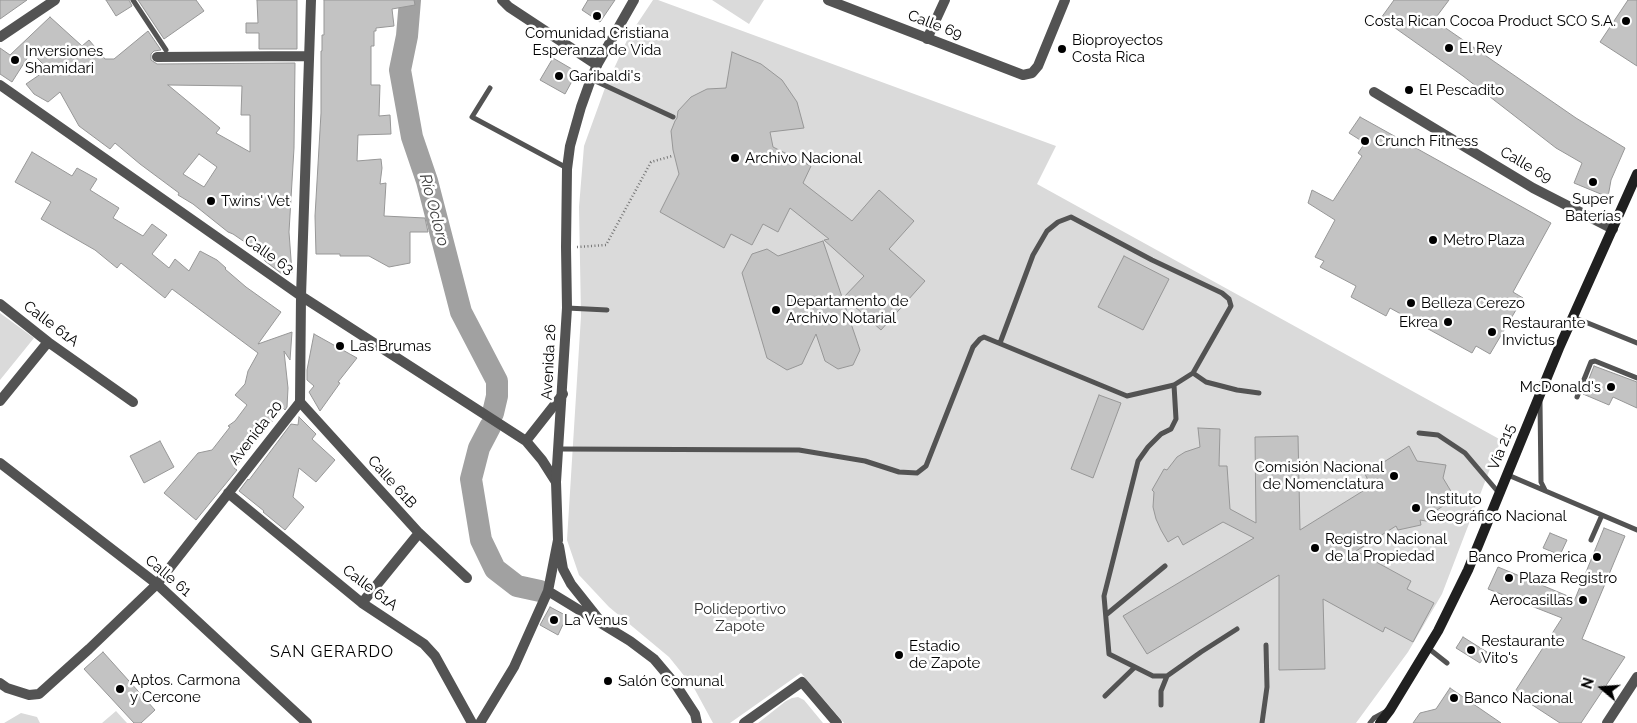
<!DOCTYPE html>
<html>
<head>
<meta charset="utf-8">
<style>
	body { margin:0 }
	#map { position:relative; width:1637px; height:723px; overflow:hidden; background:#fff; font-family:Raleway,sans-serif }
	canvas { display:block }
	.north { position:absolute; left:1577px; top:663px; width:50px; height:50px; -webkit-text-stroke:4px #fff; paint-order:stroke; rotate:288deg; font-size:14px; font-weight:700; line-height:20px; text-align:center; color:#000 }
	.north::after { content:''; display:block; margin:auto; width:18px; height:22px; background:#000; clip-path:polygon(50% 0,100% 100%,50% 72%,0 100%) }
</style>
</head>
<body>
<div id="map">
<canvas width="1637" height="723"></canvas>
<div class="north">N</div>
</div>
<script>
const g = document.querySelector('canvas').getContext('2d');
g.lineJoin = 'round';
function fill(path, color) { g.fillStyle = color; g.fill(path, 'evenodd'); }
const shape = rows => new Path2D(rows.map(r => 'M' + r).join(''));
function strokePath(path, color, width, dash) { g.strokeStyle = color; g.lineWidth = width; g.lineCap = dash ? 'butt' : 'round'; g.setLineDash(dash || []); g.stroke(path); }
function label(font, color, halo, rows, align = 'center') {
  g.font = font + ' Raleway,sans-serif'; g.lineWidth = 5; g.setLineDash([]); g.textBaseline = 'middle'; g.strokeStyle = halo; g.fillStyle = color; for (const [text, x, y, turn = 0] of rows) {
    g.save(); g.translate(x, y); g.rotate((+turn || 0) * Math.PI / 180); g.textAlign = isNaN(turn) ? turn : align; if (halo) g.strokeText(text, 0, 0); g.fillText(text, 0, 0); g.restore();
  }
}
fill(shape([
	[653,0,658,0,1056,146,1037,184,1501,440,1442,594,1408,652,1356,723,844,723,801,673,730,723,713,723,694,688,669,657,609,607,579,575,567,540,581,316,579,207,584,146,605,88,629,36],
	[712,0,764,0,749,24],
	[0,313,34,338,0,380],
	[798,697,804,700,823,723,758,723,786,701,792,698],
	[116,711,127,723,102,723],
	[21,713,37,717,40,723,4,723]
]), '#dadada');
strokePath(shape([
	[410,0,407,36,400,70,412,137,427,181,461,312,497,381,497,396,493,413],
	[490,427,479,448,471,479,481,540,495,569,517,586,540,591]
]), '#a1a1a1', 22);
const building = shape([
	[0,0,27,0,0,19,0,0],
	[106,0,129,0,132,6,116,16,106,0],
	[138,0,196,0,204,11,164,39,138,0],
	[257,0,297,0,297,49,259,49,259,33,246,33,246,23,258,23,257,0],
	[324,0,414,0,415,5,392,9,394,26,376,28,376,31,374,31,374,46,371,46,371,85,380,85,379,116,390,115,391,134,358,135,357,161,381,159,382,168,380,184,386,183,384,216,425,218,428,232,410,232,410,263,389,267,369,256,340,256,340,254,316,254,315,216,321,113,321,51,322,51,322,35,324,35,324,0],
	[588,0,615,0,600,22,582,10,588,0],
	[1394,0,1449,0,1434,20,1576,118,1625,148,1611,180,1608,197,1574,183,1582,163,1556,148,1463,76,1381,18,1394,0],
	[1628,0,1637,0,1637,66,1600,42,1628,0],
	[50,17,82,46,89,40,105,59,114,59,148,31,161,50,154,51,151,54,151,60,157,64,295,63,294,148,289,232,292,273,282,274,265,261,255,249,233,234,228,232,193,204,178,195,179,193,140,164,115,143,110,149,79,126,60,92,48,102,34,94,26,84,48,69,31,52,12,82,0,74,0,48,10,55,50,17],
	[168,85,242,86,241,115,250,115,250,152,216,133,220,128,168,85],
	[199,154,217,167,204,187,183,174,199,154],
	[732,52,761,64,782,80,797,102,804,128,770,132,773,147,811,166,803,183,852,221,879,190,914,221,889,249,925,281,881,330,844,297,864,276,824,240,829,239,790,208,778,232,763,224,752,245,731,234,724,248,660,212,679,174,673,150,671,131,675,121,677,118,678,111,691,97,707,89,726,88,732,52],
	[553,58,577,72,565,94,540,80,553,58],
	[1360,117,1551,223,1513,292,1523,298,1490,354,1476,346,1472,353,1390,308,1386,316,1351,297,1356,286,1320,267,1324,261,1315,257,1335,220,1308,203,1312,190,1333,201,1362,156,1358,153,1365,143,1349,133,1360,117],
	[32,152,72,176,77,168,97,179,90,190,119,208,113,218,143,236,152,224,167,235,152,254,169,268,175,259,189,271,200,251,217,260,226,268,225,269,246,287,281,312,258,344,292,332,290,360,284,351,288,388,287,407,285,410,283,408,234,468,237,470,196,520,164,493,198,453,212,450,230,427,228,426,235,421,247,405,235,395,245,384,248,371,258,353,172,289,165,298,121,263,117,268,95,250,41,219,51,202,15,182,32,152],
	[823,241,860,350,853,365,838,369,825,361,816,334,802,364,787,370,767,358,742,273,752,254,767,249,778,256,823,241],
	[1124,256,1169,279,1143,330,1098,307,1124,256],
	[314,334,357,358,338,382,340,383,320,411,309,392,314,386,307,380,307,370,314,334],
	[1594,366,1637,382,1637,408,1613,397,1609,405,1583,394,1594,366],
	[1099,395,1121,403,1093,478,1071,469,1099,395],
	[299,417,316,434,312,439,335,460,316,482,299,468,293,497,304,507,285,530,263,512,264,511,239,491,248,479,249,480,291,424,298,425,299,417],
	[1198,428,1220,429,1219,466,1227,466,1230,509,1256,523,1255,437,1298,436,1300,530,1371,486,1365,474,1409,446,1417,461,1446,465,1443,478,1455,498,1434,512,1432,522,1420,520,1421,525,1398,530,1396,526,1356,551,1411,581,1407,589,1434,603,1413,642,1385,627,1383,632,1323,599,1325,669,1279,670,1279,575,1147,654,1123,616,1254,538,1223,522,1183,545,1178,536,1168,542,1161,530,1156,519,1153,507,1154,492,1152,490,1164,469,1167,470,1177,457,1185,452,1200,447,1198,428],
	[160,441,174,467,144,483,130,456,160,441],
	[1604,528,1625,536,1582,639,1625,657,1581,723,1560,723,1514,693,1562,618,1488,589,1498,567,1575,599,1604,528],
	[1550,533,1567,540,1560,555,1543,548,1550,533],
	[550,607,567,616,558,635,540,625,550,607],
	[1463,637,1487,652,1480,663,1456,648,1463,637],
	[103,652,155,710,141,723,134,723,84,669,103,652],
	[1450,688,1501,723,1413,723,1420,713,1436,709,1450,688]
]);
fill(building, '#c3c3c3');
strokePath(building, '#979797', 1);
strokePath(shape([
	[577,247,606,245,651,162,672,156]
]), '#757575', 2.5, [1, 2.5]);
strokePath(shape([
	[133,0,166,50],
	[591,79,673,117],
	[490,88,472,117,567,168],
	[567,308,607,310],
	[1573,317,1637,343],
	[1193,373,1206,382,1237,390,1259,393],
	[1577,397,1591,362,1595,361,1600,363,1637,378],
	[1540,402,1541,482,1545,490],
	[1419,433,1438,435,1465,453,1499,493],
	[559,449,799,450,865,461,899,472,917,473,926,466,973,347,980,339,984,337,1127,396,1174,385,1193,373,1231,306,1229,299,1222,293,1152,260,1071,217,1058,222,1047,231,1033,255,1000,343],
	[1508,475,1637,530],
	[1591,540,1602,515],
	[1107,614,1165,566],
	[1428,648,1447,663],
	[1167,676,1153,676,1109,654,1104,596,1138,461,1148,447,1161,434,1171,429,1176,419,1174,385],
	[1105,696,1135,667],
	[1161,705,1161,691,1167,676,1201,652,1237,629],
	[1262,723,1267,687,1266,645],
	[1370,723,1374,718,1385,712]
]), '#535353', 5);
strokePath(shape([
	[502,0,509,7,597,65],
	[828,0,1023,75,1032,73,1038,66,1065,0],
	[0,37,55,0],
	[927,39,945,0],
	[157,57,309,56],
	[0,85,301,296,526,441,542,460,556,482],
	[1374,92,1533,188,1613,229],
	[0,304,48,342,133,402],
	[0,401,48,342],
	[300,402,419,533,467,578],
	[526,441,563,394],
	[0,463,157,584,307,723],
	[228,493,362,603,424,644,435,656,472,723],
	[362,603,419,533],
	[0,683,7,688,29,695,39,694,89,649,157,584,300,402,301,296,311,0],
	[744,723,802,682,837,723],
	[1607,723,1637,677]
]), '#535353', 10);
strokePath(shape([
	[559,546,563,569,571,584,598,618],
	[548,591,630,641,654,659,676,685,695,714,697,723],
	[480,723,514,667,548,591,558,540,556,482,567,308,566,247,567,169,570,146,581,107,591,79,597,65,634,0]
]), '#535353', 10);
strokePath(shape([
	[1380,723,1390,710,1438,631,1468,570,1559,348,1637,174]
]), '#202020', 10);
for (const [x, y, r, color] of [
	[597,16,5,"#000"],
	[1626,21,5,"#000"],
	[1449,48,5,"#000"],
	[1062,49,5,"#000"],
	[15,60,5,"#000"],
	[559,76,5,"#000"],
	[1409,90,5,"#000"],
	[1365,141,5,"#000"],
	[735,158,5,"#000"],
	[1593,182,5,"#000"],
	[211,201,5,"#000"],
	[1433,240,5,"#000"],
	[1411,303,5,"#000"],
	[776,310,5,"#000"],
	[1448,322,5,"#000"],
	[1492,332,5,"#000"],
	[340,346,5,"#000"],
	[1611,387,5,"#000"],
	[1394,476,5,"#000"],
	[1416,508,5,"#000"],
	[1315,548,5,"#000"],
	[1597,557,5,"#000"],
	[1509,578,5,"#000"],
	[1583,600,5,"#000"],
	[554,620,5,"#000"],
	[1471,650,5,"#000"],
	[899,655,5,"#000"],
	[608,681,5,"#000"],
	[120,689,5,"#000"],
	[1454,698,5,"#000"]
]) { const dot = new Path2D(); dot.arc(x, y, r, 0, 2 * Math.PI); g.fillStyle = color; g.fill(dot); strokePath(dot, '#fff', 2); }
label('15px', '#000', '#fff', [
	["Costa Rican Cocoa Product SCO S.A.",1616,21,"right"],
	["Comunidad Cristiana",597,33,"center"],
	["Esperanza de Vida",597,50,"center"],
	["Bioproyectos",1072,40],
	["Costa Rica",1072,57],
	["El Rey",1459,48],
	["Inversiones",25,51],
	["Shamidari",25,68],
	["Garibaldi's",569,76],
	["El Pescadito",1419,90],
	["Crunch Fitness",1375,141],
	["Archivo Nacional",745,158],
	["Super",1593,199,"center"],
	["Baterías",1593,216,"center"],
	["Twins' Vet",221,201],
	["Metro Plaza",1443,240],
	["Departamento de",786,301],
	["Archivo Notarial",786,318],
	["Belleza Cerezo",1421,303],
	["Ekrea",1438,322,"right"],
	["Restaurante",1502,323],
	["Invictus",1502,340],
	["Las Brumas",350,346],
	["McDonald's",1601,387,"right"],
	["Comisión Nacional",1384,467,"right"],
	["de Nomenclatura",1384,484,"right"],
	["Instituto",1426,499],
	["Geográfico Nacional",1426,516],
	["Registro Nacional",1325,539],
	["de la Propiedad",1325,556],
	["Banco Promerica",1587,557,"right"],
	["Plaza Registro",1519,578],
	["Aerocasillas",1573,600,"right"],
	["La Venus",564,620],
	["Restaurante",1481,641],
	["Vito's",1481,658],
	["Estadio",909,646],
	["de Zapote",909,663],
	["Aptos. Carmona",130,680],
	["y Cercone",130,697],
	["Salón Comunal",618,681],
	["Banco Nacional",1464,698]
], 'left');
label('15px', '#000', '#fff', [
	["Calle 69",935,25,21],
	["Calle 69",1526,165,30],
	["Calle 63",269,255,35],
	["Calle 61A",51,324,37],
	["Avenida 26",549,362,-87],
	["Avenida 20",256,433,-52],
	["Vía 215",1502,447,-68],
	["Calle 61B",392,482,48],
	["Calle 61",168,576,40],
	["Calle 61A",370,588,37]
]);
label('15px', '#313131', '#fff', [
	["Polideportivo",740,609],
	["Zapote",740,626]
]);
label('italic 16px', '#424242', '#fff', [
	["Río Ocloro",434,210,75]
]);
g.letterSpacing = '1px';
label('16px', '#000', '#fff', [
	["SAN GERARDO",332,652]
]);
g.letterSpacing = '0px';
</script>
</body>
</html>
